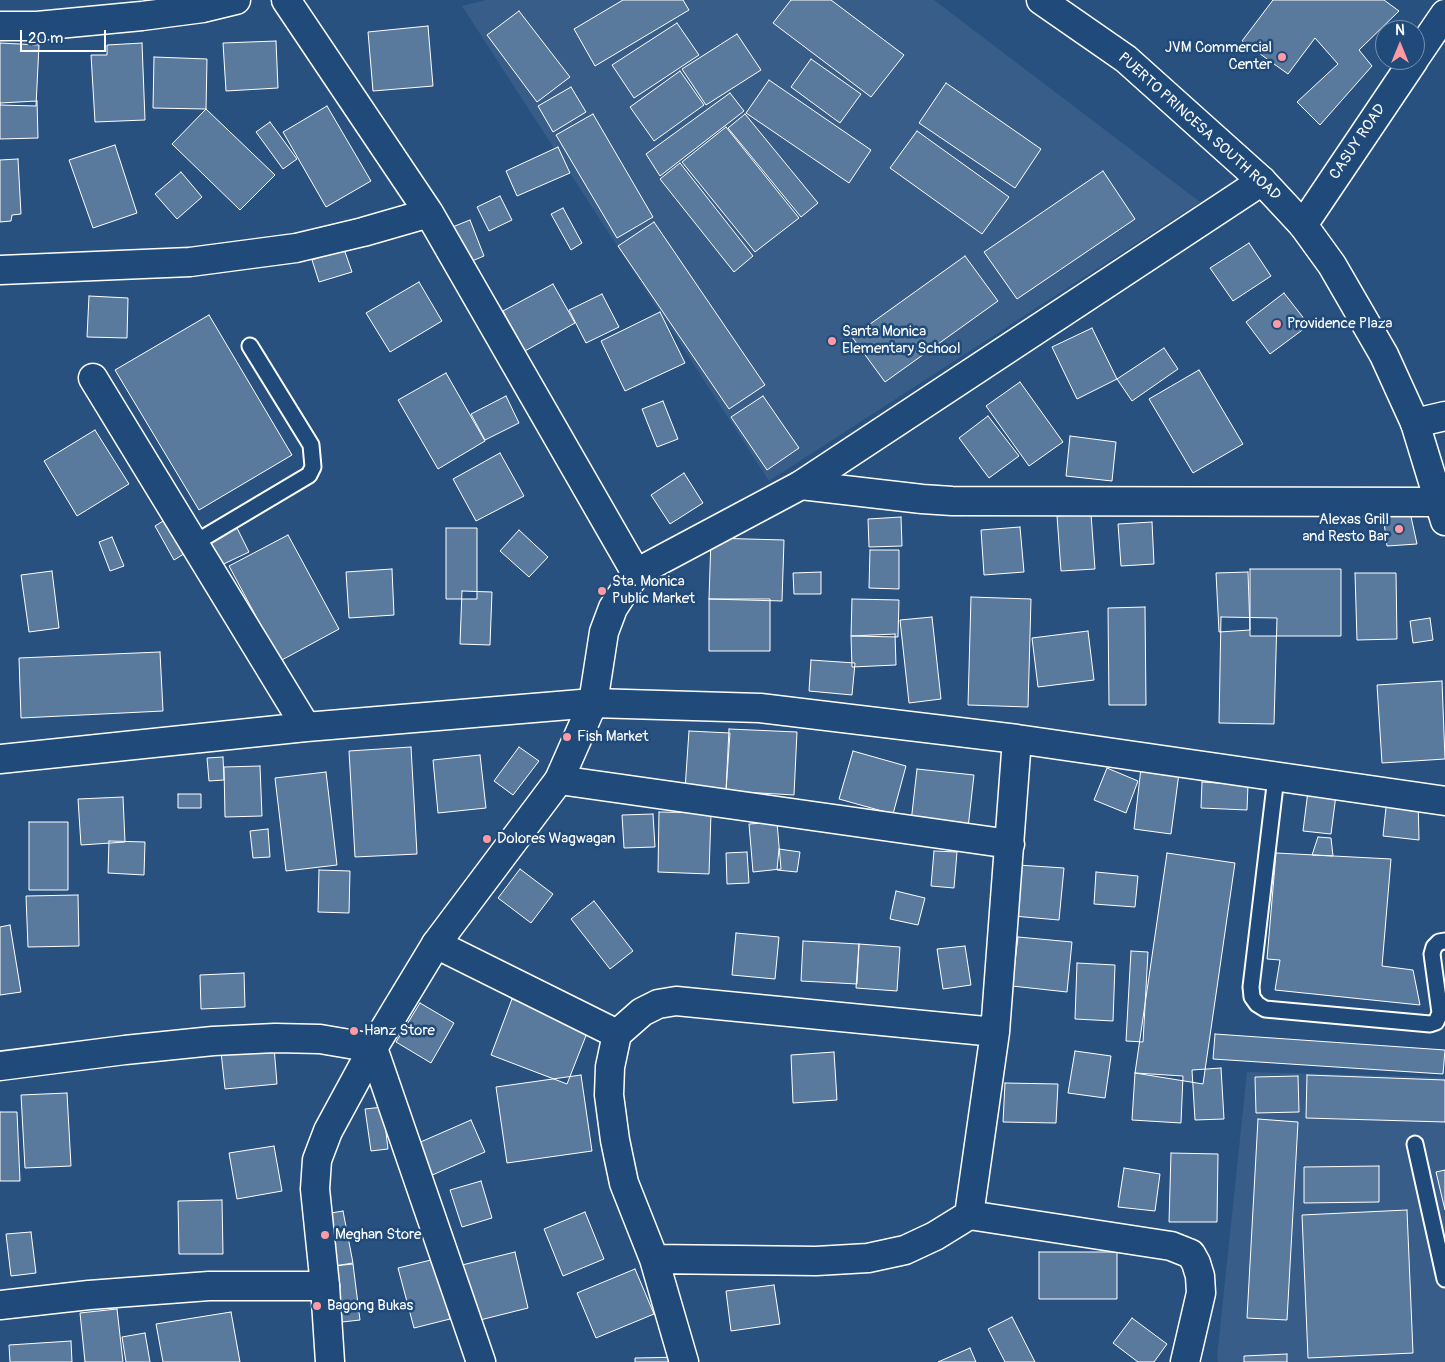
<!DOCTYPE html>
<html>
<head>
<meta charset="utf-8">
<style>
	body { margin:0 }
	#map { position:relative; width:1445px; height:1362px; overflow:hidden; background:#28517f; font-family:Pangolin,sans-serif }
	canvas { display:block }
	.north { position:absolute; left:1375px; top:20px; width:50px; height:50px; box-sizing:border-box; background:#1f4a7a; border:1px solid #7992af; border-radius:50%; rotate:0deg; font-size:14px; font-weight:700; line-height:20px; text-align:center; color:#fff }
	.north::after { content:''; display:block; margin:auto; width:18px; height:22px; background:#ff9aa2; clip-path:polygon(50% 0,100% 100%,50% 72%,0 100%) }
	.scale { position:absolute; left:20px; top:30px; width:86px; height:22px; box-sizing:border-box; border:2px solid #fff; border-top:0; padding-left:6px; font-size:15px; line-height:18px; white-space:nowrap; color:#fff; -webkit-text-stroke:4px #1f4a7a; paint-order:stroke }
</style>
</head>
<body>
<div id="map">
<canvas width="1445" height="1362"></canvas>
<div class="north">N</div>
<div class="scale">20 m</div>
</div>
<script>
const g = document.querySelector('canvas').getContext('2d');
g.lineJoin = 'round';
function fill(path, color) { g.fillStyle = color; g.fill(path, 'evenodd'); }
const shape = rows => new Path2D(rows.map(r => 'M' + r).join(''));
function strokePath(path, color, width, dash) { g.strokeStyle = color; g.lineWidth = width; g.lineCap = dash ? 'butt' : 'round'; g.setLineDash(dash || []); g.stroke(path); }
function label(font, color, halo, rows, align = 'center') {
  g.font = font + ' Pangolin,sans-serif'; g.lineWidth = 5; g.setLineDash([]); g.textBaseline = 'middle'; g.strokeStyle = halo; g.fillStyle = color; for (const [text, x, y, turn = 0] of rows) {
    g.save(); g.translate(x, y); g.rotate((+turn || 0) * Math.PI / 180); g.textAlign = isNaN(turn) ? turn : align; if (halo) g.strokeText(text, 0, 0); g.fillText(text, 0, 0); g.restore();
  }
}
fill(shape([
	[486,0,934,0,1200,202,769,481,462,6],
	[1247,1072,1445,1077,1445,1362,1218,1362,1217,1357]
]), '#375d88');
const building = shape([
	[623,0,683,0,689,10,595,66,574,29,623,0],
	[791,0,831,0,904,55,871,97,773,23,791,0],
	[1273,0,1384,0,1399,11,1359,50,1372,66,1320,125,1297,102,1338,64,1315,38,1288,74,1242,41,1273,0],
	[519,11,570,77,537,102,487,35,519,11],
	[677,23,699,55,634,98,612,65,677,23],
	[428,26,433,86,373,91,368,32,428,26],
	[737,34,761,70,706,105,682,69,737,34],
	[276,41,278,88,226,91,223,43,276,41],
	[0,43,39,45,36,106,0,105,0,43],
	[142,43,145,120,95,122,91,55,107,55,107,45,142,43],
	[154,57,207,59,206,109,153,108,154,57],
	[811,59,861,94,840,123,791,87,811,59],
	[680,71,704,105,654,141,630,107,680,71],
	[769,80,871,150,849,183,746,113,769,80],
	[946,83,1041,149,1015,188,919,123,946,83],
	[571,87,586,112,553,132,538,106,571,87],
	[730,93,744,111,660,176,646,154,730,93],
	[37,101,38,138,0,139,0,103,37,101],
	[327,106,371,181,326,207,283,132,327,106],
	[206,109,275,175,240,210,172,144,206,109],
	[593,114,653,217,617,238,556,135,593,114],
	[745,114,818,203,801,217,728,128,745,114],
	[270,122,297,159,283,169,256,132,270,122],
	[726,127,799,218,755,252,682,162,726,127],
	[917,131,1009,197,982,234,890,168,917,131],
	[115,145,137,213,93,228,69,160,115,145],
	[558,147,570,173,517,196,506,171,558,147],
	[18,159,21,214,12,215,11,221,0,222,0,160,18,159],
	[680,163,753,256,734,272,660,179,680,163],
	[1103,171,1135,219,1017,299,984,252,1103,171],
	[181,172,202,197,177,219,155,194,181,172],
	[500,196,512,220,489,231,477,207,500,196],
	[563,208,582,243,571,250,551,214,563,208],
	[470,220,484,256,465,264,450,228,470,220],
	[654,222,765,385,729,409,618,246,654,222],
	[1249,243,1271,276,1233,301,1210,268,1249,243],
	[344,249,352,272,319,282,312,260,344,249],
	[965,256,998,301,885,382,852,337,965,256],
	[419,282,442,321,390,352,366,313,419,282],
	[553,284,575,323,525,351,503,311,553,284],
	[1284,293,1309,325,1270,354,1246,322,1284,293],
	[602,294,619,327,586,343,569,310,602,294],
	[89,296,128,298,127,338,87,337,89,296],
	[660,312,685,363,625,391,601,341,660,312],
	[209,315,292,455,199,510,115,370,209,315],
	[1092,328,1117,379,1077,399,1052,347,1092,328],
	[1164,348,1178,369,1132,401,1117,379,1164,348],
	[1199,370,1243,444,1193,473,1149,399,1199,370],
	[446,373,485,441,438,469,398,400,446,373],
	[1020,382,1063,442,1029,466,986,406,1020,382],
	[506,396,519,423,485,440,471,414,506,396],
	[763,396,799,448,767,470,731,417,763,396],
	[663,401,678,439,657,447,642,409,663,401],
	[988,416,1019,456,989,478,959,438,988,416],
	[95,430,129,484,77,516,44,461,95,430],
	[1070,436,1116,442,1112,481,1066,476,1070,436],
	[500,453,524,496,476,521,453,479,500,453],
	[684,473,703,503,670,524,651,495,684,473],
	[1410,512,1417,544,1387,546,1383,514,1410,512],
	[1091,514,1095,569,1061,571,1057,516,1091,514],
	[901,517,902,546,869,547,868,519,901,517],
	[168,518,187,552,174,560,155,526,168,518],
	[1152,522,1154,564,1121,566,1118,524,1152,522],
	[236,526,249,552,213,569,201,542,236,526],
	[1020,527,1024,572,984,575,981,530,1020,527],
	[446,528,477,528,477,599,446,599,446,528],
	[519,530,548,557,529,577,500,551,519,530],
	[288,535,339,629,280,661,229,566,288,535],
	[112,537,124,566,110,571,99,542,112,537],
	[711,538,784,540,782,601,709,599,711,538],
	[870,550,899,550,899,589,869,588,870,550],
	[392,569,394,615,349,618,346,572,392,569],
	[1250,569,1341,569,1341,636,1250,636,1250,569],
	[52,571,59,628,29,632,21,575,52,571],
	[821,572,821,594,794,594,793,573,821,572],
	[1248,572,1250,630,1219,632,1216,573,1248,572],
	[1355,573,1396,573,1397,639,1357,640,1355,573],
	[462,591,492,592,490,645,460,644,462,591],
	[971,597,1031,599,1028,707,968,705,971,597],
	[709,599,770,599,770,651,709,651,709,599],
	[852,599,899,600,898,637,851,636,852,599],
	[1145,607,1146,705,1109,705,1108,608,1145,607],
	[932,617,941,699,909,703,900,620,932,617],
	[1221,617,1277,618,1274,724,1219,723,1221,617],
	[1430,618,1433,640,1413,643,1410,621,1430,618],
	[1088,631,1094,680,1038,687,1032,638,1088,631],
	[895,634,896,665,852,667,851,636,895,634],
	[160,652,163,711,21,718,19,658,160,652],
	[811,660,855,663,852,695,809,691,811,660],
	[1442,681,1445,759,1382,763,1377,685,1442,681],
	[729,729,797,732,794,795,726,791,729,729],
	[689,731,730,733,726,791,685,789,689,731],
	[411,747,417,854,355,857,349,751,411,747],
	[519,747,539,761,513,795,494,781,519,747],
	[853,751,906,766,893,814,839,799,853,751],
	[480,755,486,808,438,813,433,760,480,755],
	[223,757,224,780,209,781,207,758,223,757],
	[260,766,262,816,225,817,224,767,260,766],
	[1107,768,1138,781,1126,813,1094,800,1107,768],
	[1141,768,1179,773,1171,834,1134,829,1141,768],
	[917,769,974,775,968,828,911,822,917,769],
	[326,772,337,865,286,871,275,778,326,772],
	[1202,782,1248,785,1247,810,1201,808,1202,782],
	[1308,791,1336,795,1331,834,1303,831,1308,791],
	[178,794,201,794,201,808,178,808,178,794],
	[123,797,125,842,81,845,78,799,123,797],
	[1387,798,1418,798,1419,840,1383,836,1387,798],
	[659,812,711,813,709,874,658,872,659,812],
	[653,814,655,847,624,848,622,815,653,814],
	[29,822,68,822,68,890,29,890,29,822],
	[777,822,781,869,753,872,749,824,777,822],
	[268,829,270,857,253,858,250,831,268,829],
	[1318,837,1331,838,1333,856,1312,855,1318,837],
	[109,841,145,842,144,875,108,873,109,841],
	[779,849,800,852,797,872,777,870,779,849],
	[934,851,957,852,954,888,931,886,934,851],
	[747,852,749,883,727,884,726,853,747,852],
	[1167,853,1235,863,1203,1084,1135,1073,1167,853],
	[1276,853,1391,859,1382,966,1413,970,1420,1005,1275,990,1280,960,1267,959,1276,853],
	[1018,865,1064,868,1059,920,1013,916,1018,865],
	[520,869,553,894,531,923,498,898,520,869],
	[319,870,350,871,349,913,318,912,319,870],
	[1096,872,1138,876,1135,907,1094,904,1096,872],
	[896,891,925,898,918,925,890,919,896,891],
	[78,895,79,946,28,947,26,896,78,895],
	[594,901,633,951,610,969,571,919,594,901],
	[10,925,21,992,0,995,0,927,10,925],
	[736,933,779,937,775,979,732,975,736,933],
	[1018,937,1072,942,1067,992,1012,986,1018,937],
	[803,941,859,944,857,984,801,981,803,941],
	[859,944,900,947,897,991,856,988,859,944],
	[965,946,971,985,943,989,937,949,965,946],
	[1131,951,1148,952,1143,1042,1126,1041,1131,951],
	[1077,963,1115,965,1113,1021,1075,1019,1077,963],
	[244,973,245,1007,201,1009,200,975,244,973],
	[512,999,589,1028,567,1084,491,1055,512,999],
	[420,1003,454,1023,431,1063,396,1042,420,1003],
	[1215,1034,1445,1050,1443,1074,1213,1059,1215,1034],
	[274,1047,277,1084,225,1089,221,1052,274,1047],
	[1075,1051,1111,1056,1105,1098,1068,1093,1075,1051],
	[834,1052,837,1100,793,1103,791,1055,834,1052],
	[1221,1068,1224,1119,1195,1120,1192,1070,1221,1068],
	[1135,1073,1183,1076,1181,1123,1132,1120,1135,1073],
	[581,1075,592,1151,507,1163,496,1087,581,1075],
	[1307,1075,1445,1080,1445,1122,1306,1118,1307,1075],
	[1298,1076,1299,1112,1256,1113,1255,1077,1298,1076],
	[1005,1083,1058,1084,1056,1123,1003,1122,1005,1083],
	[67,1093,71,1166,25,1168,21,1095,67,1093],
	[383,1107,388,1149,371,1151,365,1109,383,1107],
	[0,1112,17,1112,20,1181,0,1181,0,1112],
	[1258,1119,1298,1122,1287,1320,1247,1318,1258,1119],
	[471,1120,485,1152,430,1176,416,1144,471,1120],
	[274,1146,282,1191,237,1199,229,1153,274,1146],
	[1171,1153,1218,1154,1217,1222,1169,1222,1171,1153],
	[1379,1166,1379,1202,1304,1203,1304,1167,1379,1166],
	[1124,1168,1160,1174,1155,1211,1118,1207,1124,1168],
	[1445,1170,1445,1210,1436,1172,1445,1170],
	[481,1181,492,1218,462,1227,450,1190,481,1181],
	[222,1200,223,1254,179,1254,178,1201,222,1200],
	[1407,1210,1413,1353,1308,1358,1302,1215,1407,1210],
	[343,1211,353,1263,334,1266,325,1214,343,1211],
	[585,1212,604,1259,563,1276,544,1229,585,1212],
	[31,1232,36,1273,11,1276,6,1234,31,1232],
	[515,1252,528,1308,472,1322,458,1266,515,1252],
	[1039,1252,1117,1252,1117,1299,1039,1299,1039,1252],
	[435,1259,450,1319,414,1328,398,1268,435,1259],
	[353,1264,360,1320,342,1322,334,1266,353,1264],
	[635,1269,654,1314,596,1338,577,1293,635,1269],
	[774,1285,780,1324,731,1331,726,1291,774,1285],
	[117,1309,123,1362,85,1362,80,1313,117,1309],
	[231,1312,240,1362,163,1362,156,1324,231,1312],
	[1012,1317,1035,1362,1005,1362,988,1329,1012,1317],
	[1132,1318,1167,1344,1154,1362,1138,1362,1113,1343,1132,1318],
	[145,1333,150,1362,126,1362,122,1337,145,1333],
	[71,1341,72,1362,10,1362,9,1345,71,1341],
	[970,1348,976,1362,938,1362,970,1348],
	[1287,1354,1287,1362,1244,1362,1244,1356,1287,1354],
	[683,1357,683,1362,635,1362,635,1358,683,1357]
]);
fill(building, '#5a7a9d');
strokePath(building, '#fff', 1);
const lane = shape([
	[193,544,309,475,313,467,311,445,250,346],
	[1276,777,1251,987,1252,997,1257,1004,1265,1009,1430,1024,1436,1022,1440,1013,1432,954,1434,947,1439,942,1445,941],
	[1415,1144,1445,1279]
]);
const street = shape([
	[286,0,429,213,636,573],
	[0,26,37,26,142,16,203,8,236,0],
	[0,270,190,262,296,248,363,232,429,213],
	[93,378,306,727],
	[1415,423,1445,416],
	[801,485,922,499,952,501,1439,502],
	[0,759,306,727,593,703,760,708,1017,739,1445,801],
	[559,780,1010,844],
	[436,944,617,1034],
	[0,1066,125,1050,213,1041,275,1038,320,1039,373,1048,481,1362],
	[969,1215,995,1032,1017,739],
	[654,1259,816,1261,868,1258,905,1250,935,1236,969,1215,1171,1246,1191,1254,1196,1263,1200,1276,1201,1293,1185,1362],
	[0,1305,89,1295,209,1286,325,1286],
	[684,1362,654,1259,624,1183,615,1140,609,1095,610,1067,617,1034,642,1012,658,1004,676,1001,995,1032]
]);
const secondary = shape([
	[1415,58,1445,14],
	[1303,225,1414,60],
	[330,1362,325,1286,315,1189,317,1160,328,1131,373,1048,436,944,559,780,593,703,604,632,613,608,636,573,801,485,1262,181]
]);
const primary = shape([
	[1041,0,1126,59,1262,181,1303,225,1332,265,1384,355,1415,423,1445,521]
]);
strokePath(lane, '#fff', 19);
strokePath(street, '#fff', 31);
strokePath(secondary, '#fff', 31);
strokePath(primary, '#fff', 31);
strokePath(lane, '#1f4a7a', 15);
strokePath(street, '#1f4a7a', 28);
strokePath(secondary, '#1f4a7a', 28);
strokePath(primary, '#1f4a7a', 28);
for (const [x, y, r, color] of [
	[1282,57,5,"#ff9aa2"],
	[1277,324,5,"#ff9aa2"],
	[832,341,5,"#ff9aa2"],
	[1399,529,5,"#ff9aa2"],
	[602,591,5,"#ff9aa2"],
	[567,737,5,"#ff9aa2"],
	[487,839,5,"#ff9aa2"],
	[354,1031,5,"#ff9aa2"],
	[325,1235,5,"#ff9aa2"],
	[317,1306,5,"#ff9aa2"]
]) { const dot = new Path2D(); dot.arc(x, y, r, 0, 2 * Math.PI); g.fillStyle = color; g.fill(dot); strokePath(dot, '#1f4a7a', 2); }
label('15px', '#fff', '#1f4a7a', [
	["JVM Commercial",1272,48,"right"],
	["Center",1272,65,"right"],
	["Providence Plaza",1287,324],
	["Santa Monica",842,332],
	["Elementary School",842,349],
	["Alexas Grill",1389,520,"right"],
	["and Resto Bar",1389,537,"right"],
	["Sta. Monica",612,582],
	["Public Market",612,599],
	["Fish Market",577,737],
	["Dolores Wagwagan",497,839],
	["Hanz Store",364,1031],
	["Meghan Store",335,1235],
	["Bagong Bukas",327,1306]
], 'left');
label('15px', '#fff', '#1f4a7a', [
	["PUERTO PRINCESA SOUTH ROAD",1199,127,42],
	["CASUY ROAD",1358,142,-56]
]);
</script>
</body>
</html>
